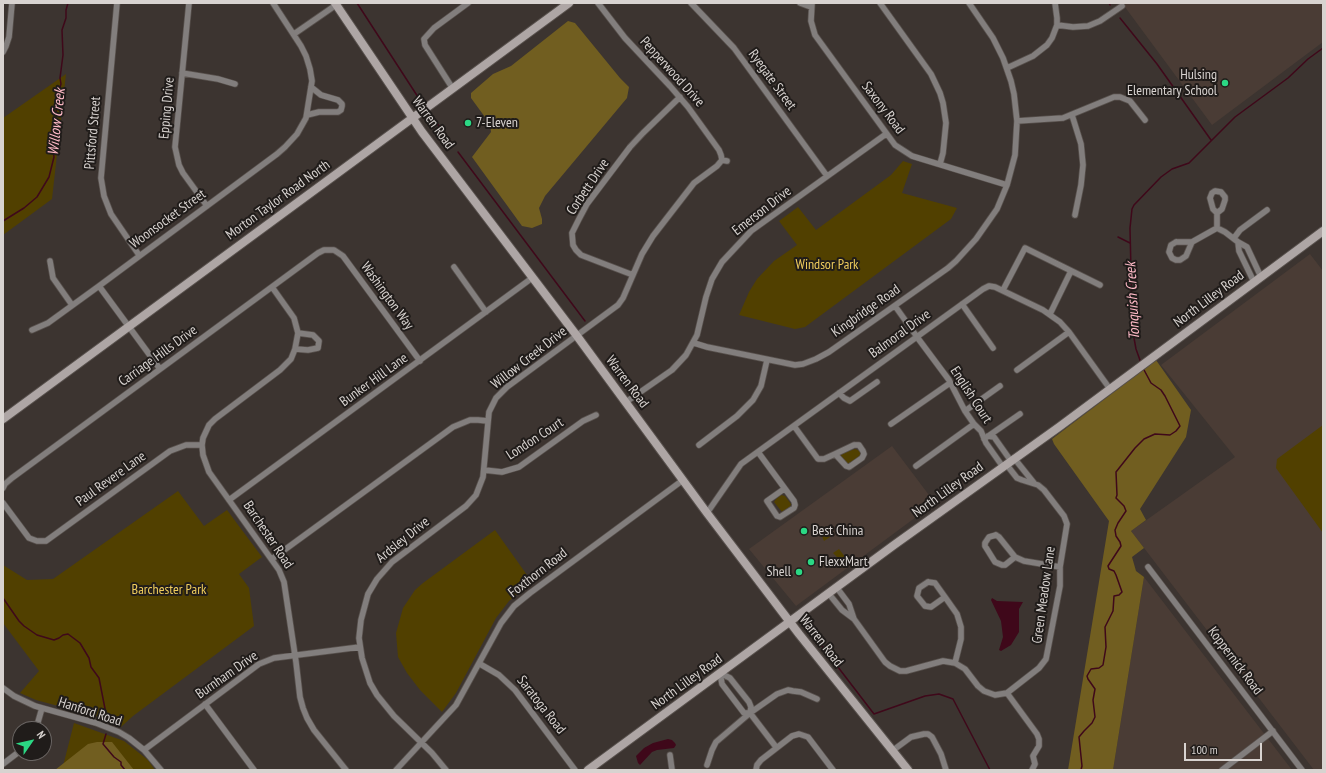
<!DOCTYPE html>
<html>
<head>
<meta charset="utf-8">
<style>
	body { margin:0 }
	#map { position:relative; width:1326px; height:773px; overflow:hidden; background:#3c3430; font-family:"PT Sans Narrow",sans-serif }
	canvas { display:block }
	.frame { position:absolute; inset:0; border:4px solid #d8d3d0; pointer-events:none }
	.north { position:absolute; left:12px; top:721px; width:40px; height:40px; box-sizing:border-box; background:#201c1a; border:1px solid #6a6563; border-radius:50%; rotate:56deg; font-size:11px; font-weight:700; line-height:16px; text-align:center; color:#d8d3d0 }
	.north::after { content:''; display:block; margin:auto; width:14px; height:18px; background:#2bd884; clip-path:polygon(50% 0,100% 100%,50% 72%,0 100%) }
	.scale { position:absolute; left:1184px; top:743px; width:78px; height:18px; box-sizing:border-box; border:2px solid #d8d3d0; border-top:0; padding-left:5px; font-size:12px; line-height:14px; white-space:nowrap; color:#d8d3d0; -webkit-text-stroke:3px #201c1a; paint-order:stroke }
</style>
</head>
<body>
<div id="map">
<canvas width="1326" height="773"></canvas>
<div class="frame"></div>
<div class="north">N</div>
<div class="scale">100 m</div>
</div>
<script>
const g = document.querySelector('canvas').getContext('2d');
g.lineJoin = 'round';
function fill(path, color) { g.fillStyle = color; g.fill(path, 'evenodd'); }
const shape = rows => new Path2D(rows.map(r => 'M' + r).join(''));
function strokePath(path, color, width, dash) { g.strokeStyle = color; g.lineWidth = width; g.lineCap = dash ? 'butt' : 'round'; g.setLineDash(dash || []); g.stroke(path); }
function label(font, color, halo, rows, align = 'center') {
  g.font = font + ' "PT Sans Narrow",sans-serif'; g.lineWidth = 4; g.setLineDash([]); g.textBaseline = 'middle'; g.strokeStyle = halo; g.fillStyle = color; for (const [text, x, y, turn = 0] of rows) {
    g.save(); g.translate(x, y); g.rotate((+turn || 0) * Math.PI / 180); g.textAlign = isNaN(turn) ? turn : align; if (halo) g.strokeText(text, 0, 0); g.fillText(text, 0, 0); g.restore();
  }
}
fill(shape([
	[1122,3,1323,3,1323,42,1212,125],
	[1310,254,1323,271,1323,770,1314,770,1131,531,1235,457,1161,365],
	[892,446,935,503,796,606,749,549],
	[1144,577,1292,770,1113,770]
]), '#4a3c35');
fill(shape([
	[66,74,52,199,3,235,3,118],
	[903,161,912,164,902,193,957,208,951,219,805,327,795,329,739,315,749,292,757,279,774,261,797,245,779,221,798,207,816,230,891,175],
	[1323,425,1323,533,1276,468,1277,459],
	[855,449,858,450,861,452,860,457,850,464,847,464,841,458,841,454],
	[178,491,204,526,227,510,262,557,239,574,249,588,254,626,133,716,121,727,110,720,36,700,20,693,39,671,3,623,3,565,27,580,53,579],
	[781,495,785,496,791,504,790,507,782,512,774,502,776,499],
	[829,527,830,527,831,528,826,532,830,537,824,541,821,534,823,532],
	[495,530,532,582,509,601,496,618,456,693,442,712,420,690,407,673,398,657,396,633,403,608,415,590,423,583],
	[839,549,845,557,842,559,839,559,833,553],
	[74,723,124,741,148,760,155,770,115,770,63,766]
]), '#514000');
fill(shape([
	[568,21,575,23,620,78,629,87,627,98,545,196,539,208,542,219,542,224,532,228,522,226,472,157,491,132,490,124,471,98,471,93,493,74,511,66],
	[1156,360,1191,410,1186,437,1140,509,1146,520,1131,531,1144,548,1132,557,1136,571,1144,577,1113,770,1068,770,1109,521,1054,444,1052,439],
	[97,742,112,742,134,770,55,770,88,744]
]), '#715e20');
fill(shape([
	[992,598,997,601,1023,602,1019,609,1019,632,1011,645,1001,651,999,650,1003,637,1001,621,991,600],
	[668,739,672,740,675,743,676,745,674,748,657,750,652,752,640,765,638,763,636,756,644,748,653,743]
]), '#3f081a');
strokePath(shape([
	[357,3,418,97],
	[1109,3,1110,5],
	[1120,18,1157,64,1211,140],
	[419,99,421,101],
	[436,122,453,145],
	[458,152,585,321],
	[3,221,24,208,37,197,49,177,54,157,53,150,55,137,56,113,58,94,61,84,60,78,63,55,62,30,66,18,66,10,68,3],
	[1118,237,1130,243],
	[1141,363,1136,349,1134,338,1132,314,1130,228,1132,209,1134,205,1161,177,1172,169,1189,163,1235,117,1288,78,1308,59,1323,48],
	[3,598,19,621,24,626,37,635,54,640,59,638,63,635,68,634,80,643,89,658,91,667,99,678,107,719],
	[808,628,874,714,925,696,939,694,953,699,990,770],
	[106,734,103,744,114,757,121,762,121,765,125,770],
	[1081,770,1082,766,1079,737,1084,731,1092,723,1095,717,1093,700,1095,689,1088,679,1087,676,1091,669,1099,668,1103,665,1106,647,1105,627,1113,611,1114,596,1119,595,1122,592,1116,575,1114,571,1109,569,1108,566,1121,546,1120,542,1116,536,1115,530,1118,523,1126,511,1124,506,1116,498,1117,495,1116,472,1135,448,1144,439,1155,434,1170,435,1176,431,1180,426,1165,396,1161,390,1151,383,1143,368]
]), '#3f081a', 1.5);
const street = shape([
	[117,3,101,178,104,196,111,214,139,255],
	[189,3,175,147,179,165,183,173,207,206],
	[598,3,625,38,670,86,688,107,719,150,721,155,722,160],
	[691,3,734,48,827,176],
	[800,3,811,7],
	[812,3,811,21,815,35,895,145,912,156,1007,185],
	[880,3,931,74,940,93,943,103,946,123,943,153,940,164],
	[1057,25,1073,27,1088,26,1100,21,1122,6],
	[294,34,336,5],
	[3,52,6,46,9,37,12,3],
	[1007,68,1033,56,1047,45,1052,38,1057,25,1057,18,1055,3],
	[182,73,218,79,235,84],
	[453,89,425,45,424,39,434,28,468,3],
	[307,115,319,112,338,112,341,110,342,106,342,104,338,100,321,95,311,87],
	[1072,115,1081,144,1083,165,1081,185,1075,215],
	[1017,121,1063,118,1114,97,1120,97,1130,101,1145,120],
	[1217,213,1222,209,1225,200,1225,197,1221,192,1215,191,1212,193,1210,198,1213,209,1217,213,1217,228,1225,232,1238,242,1247,247,1261,277],
	[1234,238,1240,230,1267,210],
	[1176,242,1192,242,1186,256,1180,260,1176,260,1172,258,1169,252,1171,245,1176,242],
	[1192,242,1217,228],
	[1238,242,1239,251,1254,282],
	[50,261,53,278,72,305],
	[454,267,486,312],
	[633,275,581,255,576,250,573,245,572,233,579,219,587,204,630,147,643,133,680,97],
	[99,286,160,369],
	[272,287,294,318,298,333,295,349,291,359,280,370,215,419,209,425,203,438,202,445,203,455,209,472,279,570,284,582,296,662,300,697,303,708,307,718,314,730,346,770],
	[1003,290,1025,248,1100,285],
	[962,304,993,348],
	[895,306,915,334],
	[1050,314,1071,271],
	[32,330,48,323,99,286,277,154,285,147,297,134,306,118,311,87,312,81,310,69,306,56,301,46,273,3],
	[917,337,949,380,965,411,974,424,981,431,986,443,1003,467],
	[694,343,707,347,795,365,803,364,816,359,829,352,948,268,956,261,976,239,997,209,1007,185,1015,155,1017,121,1014,94,1011,81,1003,58,993,38,969,3],
	[295,349,308,350,318,348,319,341,313,335,298,333],
	[1017,370,1069,332],
	[839,393,844,398,850,401,877,382],
	[626,402,672,370,686,355,697,335,706,297,712,279,722,262,736,247,751,231,886,134],
	[965,411,1000,386],
	[891,424,950,383],
	[794,426,818,459,824,459,835,454],
	[988,436,994,437,1011,461],
	[984,439,1020,414],
	[699,445,737,416,753,400,761,386,767,360],
	[854,445,859,445,863,451,864,454,862,458,852,465,849,467,846,466,835,454,854,445],
	[758,452,794,501,795,505,794,508,780,517,777,516,767,501,784,489],
	[1014,458,1034,483],
	[916,466,974,424],
	[484,470,502,472,519,467,583,421,596,415],
	[3,488,5,484,12,478,318,253,324,250,334,250,343,256,420,361],
	[229,500,532,278],
	[3,503,29,538,37,541,46,541,170,451,186,445,202,445],
	[707,513,741,464,983,289,989,286,995,287,1043,310,1060,322,1069,332,1110,389],
	[996,535,999,537,1015,557,1005,565,1002,565,995,562,985,546,985,543,989,537,996,535],
	[1015,557,1024,561,1060,567],
	[272,559,453,427,470,420,478,420,488,421],
	[1148,567,1302,770],
	[928,582,935,583,945,597,931,607,925,606,917,596,919,588,928,582],
	[837,588,849,604,854,619,885,662,890,666,900,671,906,671,943,661,955,663,965,669,978,686,984,691,995,695,1007,693,1039,668,1046,659,1060,586,1060,567,1067,524,1064,516,1044,490,1038,485,1022,480,1017,478,1006,464],
	[829,594,842,610,854,619],
	[945,597,957,614,961,627,961,639,955,663],
	[480,664,499,675,515,690,575,770],
	[720,673,722,684,744,713,750,713,776,747],
	[720,673,730,678,749,702,751,707,750,713],
	[3,688,14,696,35,706,96,723,119,732,129,738,144,750,161,770],
	[1007,693,1037,734,1039,739,1039,746,1033,756,1035,764,1032,770],
	[205,704,254,770],
	[36,729,42,708],
	[144,750,259,664,274,658,360,647],
	[892,751,911,737,924,734,928,734,932,737,941,754,946,770],
	[670,755,672,770],
	[3,764,20,751],
	[707,765,712,750,716,742,750,713,777,694,788,690,793,691,801,692,817,699],
	[396,770,456,705,501,623,514,606,530,593,683,480],
	[446,770,432,753,394,716,377,695,370,683,362,658,359,638,361,620,368,594,377,579,392,562,466,506,476,495,483,477,489,412,496,398,507,387,618,305,623,298,642,254,653,236,694,183,717,166,722,160,727,161],
	[756,770,757,765,761,760,792,736,799,734,808,737,833,770],
	[1222,770,1273,731]
]);
const secondary = shape([
	[335,3,422,132,577,336,707,513,799,634,908,770],
	[3,419,569,3],
	[588,770,894,545,1059,427,1323,231]
]);
strokePath(street, '#58514d', 7);
strokePath(secondary, '#58514d', 10);
strokePath(street, '#827e7d', 5.5);
strokePath(secondary, '#aea6a5', 8);
for (const [x, y, r, color] of [
	[1225,83,4,"#2bd884"],
	[468,123,4,"#2bd884"],
	[804,531,4,"#2bd884"],
	[811,562,4,"#2bd884"],
	[799,572,4,"#2bd884"]
]) { const dot = new Path2D(); dot.arc(x, y, r, 0, 2 * Math.PI); g.fillStyle = color; g.fill(dot); strokePath(dot, '#201c1a', 1.5); }
label('14px', '#d8d3d0', '#201c1a', [
	["Pepperwood Drive",672,72,48],
	["Ryegate Street",772,80,54],
	["Epping Drive",167,108,-85],
	["Saxony Road",883,108,53],
	["Warren Road",433,123,54],
	["Pittsford Street",93,133,-85],
	["Corbett Drive",588,187,-56],
	["Morton Taylor Road North",278,200,-36],
	["Emerson Drive",762,211,-38],
	["Woonsocket Street",168,219,-36],
	["Washington Way",387,296,54],
	["North Lilley Road",1209,299,-37],
	["Kingbridge Road",866,311,-35],
	["Balmoral Drive",900,334,-36],
	["Carriage Hills Drive",158,356,-36],
	["Willow Creek Drive",529,358,-38],
	["Bunker Hill Lane",374,380,-36],
	["Warren Road",627,382,53],
	["English Court",971,395,57],
	["London Court",535,439,-33],
	["Paul Revere Lane",111,479,-36],
	["North Lilley Road",948,490,-36],
	["Barchester Road",268,535,56],
	["Ardsley Drive",403,540,-39],
	["Foxthorn Road",538,573,-38],
	["Green Meadow Lane",1044,595,-82],
	["Warren Road",821,641,52],
	["Koppernick Road",1235,661,53],
	["Burnham Drive",227,675,-35],
	["North Lilley Road",687,682,-36],
	["Saratoga Road",541,705,52],
	["Hanford Road",90,712,18]
]);
label('14px', '#d8d3d0', '#201c1a', [
	["Hulsing",1217,75,"right"],
	["Elementary School",1217,91,"right"],
	["7-Eleven",476,123],
	["Best China",812,531],
	["FlexxMart",819,562],
	["Shell",791,572,"right"]
], 'left');
label('14px', '#efcc5c', '#201c1a', [
	["Windsor Park",827,265],
	["Barchester Park",169,590]
]);
label('italic 15px', '#ffbac7', '#201c1a', [
	["Willow Creek",57,122,-84],
	["Tonquish Creek",1133,301,-93]
]);
</script>
</body>
</html>
